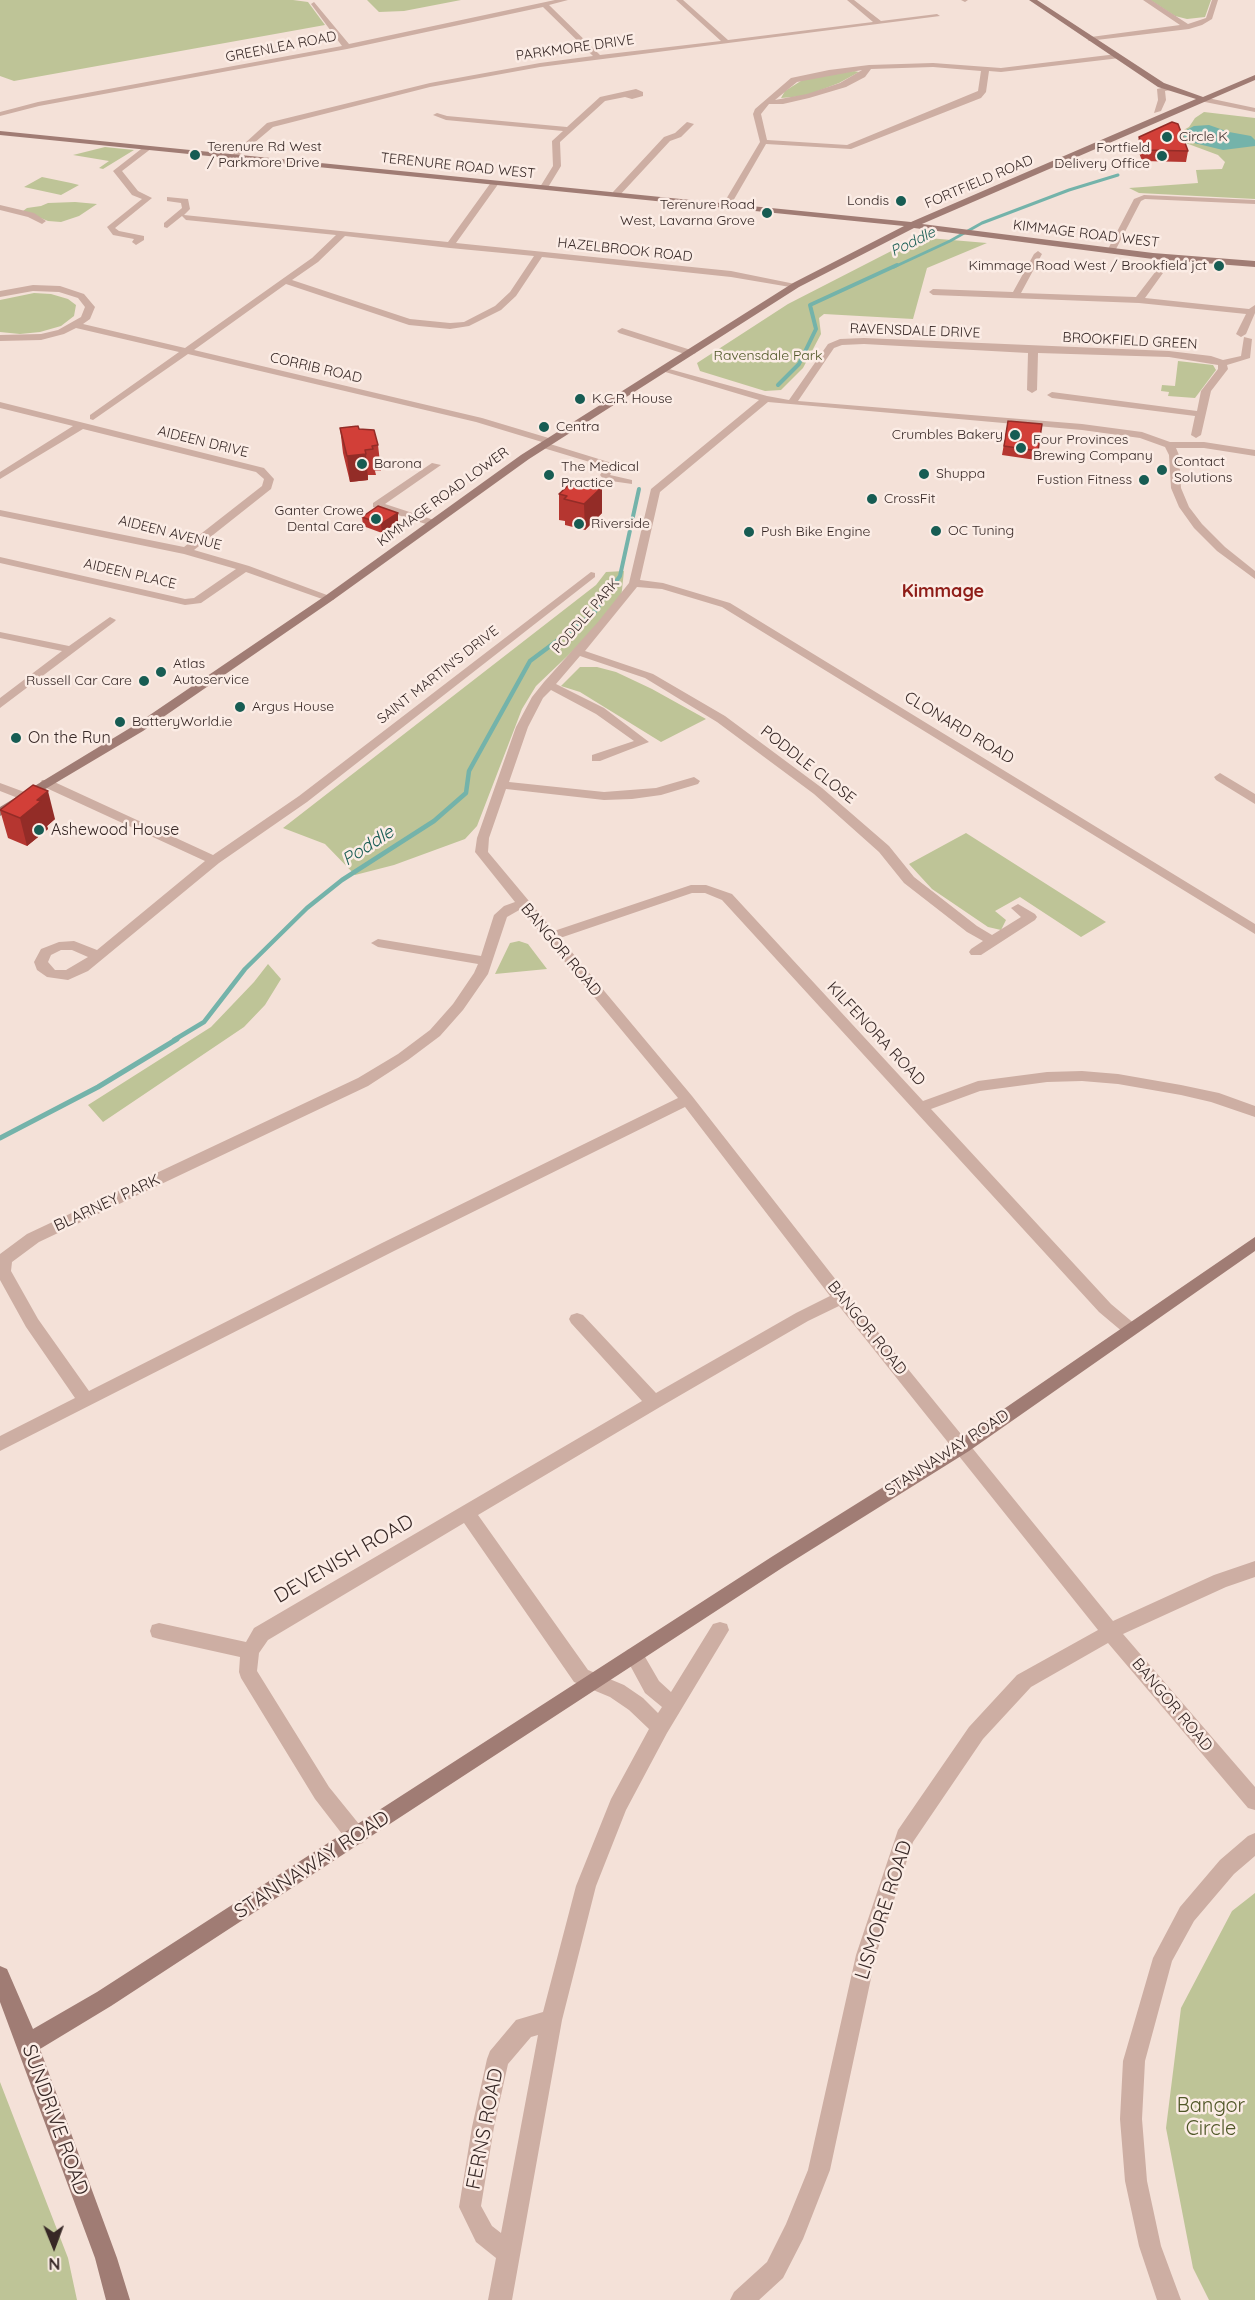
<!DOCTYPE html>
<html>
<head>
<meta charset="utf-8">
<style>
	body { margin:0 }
	#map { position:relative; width:1255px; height:2300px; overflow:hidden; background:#f4e1d8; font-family:Quicksand,sans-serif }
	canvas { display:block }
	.north { position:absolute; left:24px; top:2216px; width:60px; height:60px; -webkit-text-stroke:4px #fbece5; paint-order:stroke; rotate:179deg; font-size:16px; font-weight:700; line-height:24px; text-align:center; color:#372826 }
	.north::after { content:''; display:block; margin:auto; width:21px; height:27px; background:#372826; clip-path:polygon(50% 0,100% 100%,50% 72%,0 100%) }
</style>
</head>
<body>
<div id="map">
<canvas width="1255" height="2300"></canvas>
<div class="north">N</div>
</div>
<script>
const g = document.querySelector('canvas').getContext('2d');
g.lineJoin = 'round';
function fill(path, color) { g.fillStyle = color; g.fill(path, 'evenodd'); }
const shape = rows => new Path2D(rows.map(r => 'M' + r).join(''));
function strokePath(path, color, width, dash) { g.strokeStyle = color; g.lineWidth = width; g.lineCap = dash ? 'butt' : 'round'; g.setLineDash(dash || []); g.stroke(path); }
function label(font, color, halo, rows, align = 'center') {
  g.font = font + ' Quicksand,sans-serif'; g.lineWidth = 5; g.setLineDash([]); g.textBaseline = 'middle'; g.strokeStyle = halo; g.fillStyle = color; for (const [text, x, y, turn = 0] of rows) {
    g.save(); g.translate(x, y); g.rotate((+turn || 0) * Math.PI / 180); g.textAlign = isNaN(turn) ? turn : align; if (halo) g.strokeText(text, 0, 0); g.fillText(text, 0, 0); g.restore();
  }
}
fill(shape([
	[0,0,293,0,308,2,325,25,14,81,0,76],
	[367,0,461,0,404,11,379,12],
	[1150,0,1211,0,1205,17,1187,19,1175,16],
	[854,71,859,72,839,83,805,96,781,98,785,91,804,79],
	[1204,112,1255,118,1255,199,1139,193,1129,188,1198,183,1196,170,1222,169,1225,162,1218,155,1183,142,1178,133,1189,127,1195,118],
	[105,147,134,150,103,169,99,168,109,161,73,155],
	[42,177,71,183,79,185,61,195,24,187],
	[75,202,97,204,79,216,61,222,48,221,23,211,27,208,41,206,48,203],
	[928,238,987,243,927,268,913,319,824,314,819,318,821,334,803,368,781,390,765,391,700,371,697,363,788,304,903,245],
	[34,293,51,294,68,299,76,305,74,316,61,326,40,332,20,334,0,332,0,300],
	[1178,361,1213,365,1216,370,1195,398,1168,396,1169,392,1161,391,1162,385,1175,386],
	[624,571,621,599,604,621,536,686,522,709,477,826,465,839,394,865,355,875,325,844,283,828,596,585,606,572],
	[580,667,597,667,616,672,652,689,706,719,661,742,580,692,561,686],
	[966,833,1106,922,1081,937,1020,897,995,911,1006,920,1001,930,988,927,932,889,909,864],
	[519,941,528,944,547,969,495,974,510,943],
	[268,964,281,979,265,1005,244,1027,103,1122,88,1105,211,1027,254,982],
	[1255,1893,1255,2300,1209,2300,1193,2268,1166,2128,1181,2008,1232,1911],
	[0,2082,68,2258,77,2300,0,2300]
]), '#bec497');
fill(shape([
	[1209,125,1229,132,1251,136,1255,140,1255,146,1223,150,1194,143,1179,134,1194,126]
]), '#74b3aa');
strokePath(shape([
	[894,267,950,241,982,223,1069,190,1118,175]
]), '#74b3aa', 3);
strokePath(shape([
	[778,385,799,364,816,329,810,305,897,265],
	[598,606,620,576,639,489]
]), '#74b3aa', 4);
strokePath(shape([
	[174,1040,204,1022,245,969,307,908,342,880,434,821,466,793,469,771,530,661,593,614,599,605]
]), '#74b3aa', 4.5);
strokePath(shape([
	[0,1138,98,1087,177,1039]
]), '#74b3aa', 5);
fill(shape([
	[555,0,568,0,549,5,600,55,721,41,676,0,683,0,728,40,873,22,847,0,854,0,881,21,937,14,940,16,540,67,430,87,273,127,235,159,231,157,232,155,267,123,430,83,540,63,593,56,543,7,347,49,39,106,0,116,0,112,38,102,342,46,311,4,314,2,349,44,555,0],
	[961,0,968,0,965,2,961,0],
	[1143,0,1151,0,1188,24,1206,18,1212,0,1218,0,1212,19,1202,25,1189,29,1088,41,1091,37,1180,25,1143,0],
	[1117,54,1120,58,1001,72,989,71,986,92,981,98,851,149,766,144,729,208,722,206,760,142,753,114,755,109,791,78,829,70,869,65,933,63,1001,68,1117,54],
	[933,67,981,71,978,91,847,145,767,140,761,114,769,104,783,104,809,98,846,87,865,77,871,69,933,67],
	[862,70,840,83,807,94,775,100,797,82,862,70],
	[1170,86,1170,90,1165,91,1166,100,1161,111,1154,113,1158,100,1157,89,1170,86],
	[636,89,643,92,643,96,632,99,625,97,605,101,560,142,561,166,547,189,544,189,540,187,553,166,552,141,563,131,446,120,433,115,437,113,447,116,567,127,600,97,636,89],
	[1203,97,1255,108,1255,112,1200,101,1199,99,1203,97],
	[687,122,694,124,681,137,670,141,619,196,613,196,613,192,664,137,675,133,687,122],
	[145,146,152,148,122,171,138,191,152,198,115,228,119,231,144,236,144,240,136,245,132,242,134,239,113,235,107,227,142,199,132,195,113,171,145,146],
	[492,181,499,183,456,243,731,271,800,285,796,288,731,277,542,257,516,296,501,310,469,326,450,329,409,325,286,284,194,350,482,418,552,439,553,441,550,444,615,464,616,466,610,475,632,480,632,484,604,480,600,475,605,467,603,466,540,447,539,445,542,442,476,422,188,354,93,420,90,419,90,415,179,352,76,328,64,334,41,340,0,341,0,335,41,334,58,330,81,317,85,307,78,298,59,292,33,291,0,297,0,291,33,285,60,286,84,294,95,307,90,319,83,324,185,348,312,258,336,235,186,220,182,216,167,228,164,227,164,223,182,208,181,203,167,201,167,197,188,199,190,209,184,215,448,242,492,181],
	[345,236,450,248,534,256,510,292,495,306,464,322,450,323,410,319,292,280,318,262,345,236],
	[1144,195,1255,200,1255,204,1145,199,1141,201,1115,251,1108,253,1107,251,1134,199,1144,195],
	[0,205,34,213,46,221,42,224,28,217,0,210,0,205],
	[1038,251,1042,254,1021,293,1136,297,1156,271,1159,270,1163,273,1145,298,1249,309,1255,305,1255,313,1246,334,1241,337,1236,334,1246,314,1139,303,933,295,929,292,933,289,1013,292,1034,254,1038,251],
	[622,328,694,351,696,353,688,355,619,333,617,331,622,328],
	[1244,337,1252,339,1250,358,1227,365,1228,369,1211,391,1201,435,1196,438,1191,435,1195,416,1052,398,1047,395,1052,392,1197,411,1201,391,1218,369,1218,365,1169,357,1038,353,1037,390,1032,393,1027,390,1028,353,864,344,842,345,834,348,798,401,1082,424,1142,432,1170,442,1204,442,1255,450,1255,456,1204,448,1176,448,1179,455,1181,488,1189,507,1202,524,1225,547,1255,571,1255,579,1217,551,1194,528,1179,507,1171,488,1169,455,1165,447,1140,438,1082,430,768,402,660,492,640,580,663,583,730,603,1255,924,1255,934,722,607,662,589,637,587,585,651,653,674,725,716,822,788,889,846,914,877,977,926,992,935,1021,917,1011,908,1018,904,1035,914,1037,917,1035,920,981,955,971,955,969,952,971,949,983,941,967,932,904,883,879,852,814,794,717,722,645,678,580,656,556,684,604,708,649,742,600,761,592,761,592,755,634,741,596,714,551,690,543,698,528,727,509,782,604,792,656,788,694,777,700,781,698,784,661,795,632,799,604,800,506,789,489,838,488,852,554,931,691,885,706,885,732,894,923,1101,978,1081,1047,1072,1082,1071,1118,1074,1181,1085,1219,1093,1255,1106,1255,1117,1211,1102,1181,1095,1118,1084,1082,1081,1047,1082,980,1091,931,1109,1111,1304,1136,1325,1138,1329,1136,1333,1130,1335,1124,1333,1099,1312,722,900,705,893,692,893,560,938,692,1096,847,1294,1113,1621,1214,1575,1255,1561,1255,1577,1226,1587,1123,1634,1255,1787,1255,1810,1248,1808,1108,1643,1031,1687,983,1739,913,1842,876,1955,830,2170,803,2239,783,2278,759,2300,730,2300,734,2292,767,2262,786,2224,808,2170,856,1955,898,1830,969,1727,1017,1675,1098,1630,839,1306,808,1321,660,1407,478,1515,588,1670,624,1685,643,1698,658,1713,662,1707,645,1693,625,1656,627,1650,634,1648,641,1650,659,1681,671,1692,713,1624,720,1622,727,1624,729,1630,667,1733,626,1810,596,1886,562,2020,512,2300,488,2300,496,2258,476,2242,459,2207,472,2127,487,2059,490,2051,516,2020,543,2012,576,1886,611,1799,649,1729,629,1710,610,1697,574,1682,464,1523,268,1640,259,1653,257,1671,329,1787,363,1829,366,1836,363,1843,356,1845,349,1843,315,1799,241,1678,239,1672,240,1657,159,1639,152,1637,150,1631,152,1625,159,1623,246,1642,254,1628,642,1401,571,1323,569,1319,571,1315,577,1313,583,1315,656,1393,796,1313,830,1296,685,1107,394,1251,0,1451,0,1436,75,1398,26,1327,0,1280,0,1254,27,1234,358,1078,398,1054,430,1030,453,1004,474,973,478,964,378,947,371,943,378,939,481,956,494,915,504,906,515,902,475,852,477,838,516,727,532,697,544,682,598,622,629,583,651,489,759,400,662,371,662,367,767,396,789,400,828,344,840,339,864,338,1169,351,1211,356,1223,360,1241,356,1244,337],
	[521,909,678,1098,382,1243,89,1391,38,1319,11,1271,12,1262,39,1242,368,1086,408,1060,440,1036,463,1010,488,974,507,917,521,909],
	[538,2035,501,2233,492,2226,481,2206,494,2127,508,2064,531,2037,538,2035],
	[0,402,264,468,274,479,271,489,194,550,249,566,335,598,333,600,325,600,246,572,201,603,185,605,0,563,0,557,185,599,194,598,236,569,184,554,0,516,0,510,184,547,262,486,264,479,256,472,83,429,0,479,0,472,73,426,0,408,0,402],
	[432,463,441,465,385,504,437,521,437,525,429,525,373,507,373,503,432,463],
	[591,572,595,573,595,577,307,802,219,863,88,971,68,980,47,977,37,970,34,962,41,949,59,942,74,941,97,950,205,861,42,786,40,783,42,780,50,780,213,855,299,796,591,572],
	[61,950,72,950,88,957,66,970,55,970,48,962,51,955,61,950],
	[110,617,116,620,114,622,0,708,0,698,62,651,0,638,0,632,69,646,110,617],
	[1220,773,1255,794,1255,804,1216,780,1214,777,1220,773],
	[0,783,27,793,29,796,23,800,0,791,0,783],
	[1255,1833,1255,1856,1234,1874,1194,1921,1172,1961,1145,2061,1142,2119,1147,2181,1161,2246,1181,2300,1157,2300,1139,2246,1125,2181,1120,2119,1123,2061,1153,1958,1180,1907,1220,1860,1248,1836,1255,1833]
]), '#cdaea3');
fill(shape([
	[1029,0,1037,0,1164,83,1203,97,1255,75,1255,80,922,224,1153,253,1255,261,1255,267,1153,259,914,228,799,287,529,459,333,600,143,731,0,816,0,807,135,725,325,596,521,455,793,283,904,226,0,135,0,131,911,222,1196,99,1158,87,1029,0],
	[1255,1237,1255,1251,969,1451,785,1566,111,2006,40,2049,117,2258,130,2300,106,2300,95,2258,0,2002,0,1966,7,1969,33,2029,97,1992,773,1556,957,1441,1255,1237]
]), '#a07c74');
fill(shape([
	[1139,137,1188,151,1186,162,1142,161,1137,147],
	[1008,421,1042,424,1036,460,1002,455],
	[340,428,359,429,378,445,381,471,375,471,376,475,368,475,368,480,350,482,343,453],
	[602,487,602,513,585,530,565,525,565,521,559,520,559,494],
	[362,517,398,522,382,533,363,526],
	[0,810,55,819,47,826,48,829,27,846,8,838]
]), '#b53630');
fill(shape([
	[366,454,368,480,350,482,347,456],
	[602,487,602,513,585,530,584,504],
	[398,513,398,522,382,533,381,524],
	[48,791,55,819,47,826,48,829,27,846,20,818,37,800]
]), '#932c27');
const building = shape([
	[1172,122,1178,124,1188,151,1144,150,1139,137,1172,122],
	[1008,421,1042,424,1038,451,1004,446,1008,421],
	[358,426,359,429,374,430,378,445,372,446,373,449,365,450,366,454,347,456,340,428,358,426],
	[574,480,602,487,584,504,564,499,567,496,559,494,574,480],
	[378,506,398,513,381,524,362,517,378,506],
	[33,785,48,791,37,800,41,801,20,818,0,810,33,785]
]);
fill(building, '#d23f38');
strokePath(building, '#932c27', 1.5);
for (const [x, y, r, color] of [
	[1167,137,6,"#175c53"],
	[195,155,6,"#175c53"],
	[1162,156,6,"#175c53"],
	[901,201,6,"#175c53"],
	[767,213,6,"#175c53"],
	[1219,266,6,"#175c53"],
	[580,399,6,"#175c53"],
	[544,427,6,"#175c53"],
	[1015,435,6,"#175c53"],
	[1021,448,6,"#175c53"],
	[362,464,6,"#175c53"],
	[1162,470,6,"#175c53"],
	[924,474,6,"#175c53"],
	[549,475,6,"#175c53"],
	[1144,480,6,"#175c53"],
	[872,499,6,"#175c53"],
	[376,519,6,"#175c53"],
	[579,524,6,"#175c53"],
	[936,531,6,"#175c53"],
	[749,532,6,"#175c53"],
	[161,672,6,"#175c53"],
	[144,681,6,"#175c53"],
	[240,707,6,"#175c53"],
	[120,722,6,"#175c53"],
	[16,738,6,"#175c53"],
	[39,830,6,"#175c53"]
]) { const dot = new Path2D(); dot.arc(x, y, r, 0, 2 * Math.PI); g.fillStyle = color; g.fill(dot); strokePath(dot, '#fbece5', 2); }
label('14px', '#372826', '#fbece5', [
	["GREENLEA ROAD",281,47,-11],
	["PARKMORE DRIVE",575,48,-8],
	["TERENURE ROAD WEST",458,166,6],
	["FORTFIELD ROAD",979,182,-23],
	["KIMMAGE ROAD WEST",1086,234,7],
	["HAZELBROOK ROAD",625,250,6],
	["RAVENSDALE DRIVE",915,331,2],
	["BROOKFIELD GREEN",1130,341,3],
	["CORRIB ROAD",316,368,13],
	["AIDEEN DRIVE",203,442,14],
	["KIMMAGE ROAD LOWER",443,497,-36],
	["AIDEEN AVENUE",170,533,14],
	["AIDEEN PLACE",130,574,13],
	["PODDLE PARK",586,616,-49],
	["SAINT MARTIN'S DRIVE",438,675,-38]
]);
label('14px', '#372826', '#fbece5', [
	["Circle K",1179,137],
	["Terenure Rd West",207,147],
	["/ Parkmore Drive",207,163],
	["Fortfield",1150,148,"right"],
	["Delivery Office",1150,164,"right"],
	["Londis",889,201,"right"],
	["Terenure Road",755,205,"right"],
	["West, Lavarna Grove",755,221,"right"],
	["Kimmage Road West / Brookfield jct",1207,266,"right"],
	["K.C.R. House",592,399],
	["Centra",556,427],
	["Crumbles Bakery",1003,435,"right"],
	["Four Provinces",1033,440],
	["Brewing Company",1033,456],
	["Contact",1174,462],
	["Solutions",1174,478],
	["Barona",374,464],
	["The Medical",561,467],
	["Practice",561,483],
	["Shuppa",936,474],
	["Fustion Fitness",1132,480,"right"],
	["CrossFit",884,499],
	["Ganter Crowe",364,511,"right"],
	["Dental Care",364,527,"right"],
	["Riverside",591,524],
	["OC Tuning",948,531],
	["Push Bike Engine",761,532],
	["Atlas",173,664],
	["Autoservice",173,680],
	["Russell Car Care",132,681,"right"],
	["Argus House",252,707],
	["BatteryWorld.ie",132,722]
], 'left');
label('14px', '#4f5727', '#fbece5', [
	["Ravensdale Park",768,356]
]);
label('italic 15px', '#175c53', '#fbece5', [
	["Poddle",913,242,-26]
]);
label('16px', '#372826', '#fbece5', [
	["CLONARD ROAD",959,728,31],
	["PODDLE CLOSE",808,765,38],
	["BANGOR ROAD",561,950,50],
	["KILFENORA ROAD",876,1034,47],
	["BLARNEY PARK",107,1203,-25],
	["BANGOR ROAD",867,1328,51],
	["STANNAWAY ROAD",947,1453,-33],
	["BANGOR ROAD",1172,1705,50]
]);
label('16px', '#372826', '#fbece5', [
	["On the Run",28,738],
	["Ashewood House",51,830]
], 'left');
label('bold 18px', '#8e1c17', '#fbece5', [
	["Kimmage",943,592]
]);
label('italic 18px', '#175c53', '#fbece5', [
	["Poddle",368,846,-33]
]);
label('20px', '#372826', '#fbece5', [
	["DEVENISH ROAD",344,1559,-30],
	["STANNAWAY ROAD",312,1865,-33],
	["LISMORE ROAD",884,1910,-72],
	["SUNDRIVE ROAD",55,2120,70],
	["FERNS ROAD",485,2129,-79]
]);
label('20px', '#4f5727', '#fbece5', [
	["Bangor",1211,2106],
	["Circle",1211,2129]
]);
</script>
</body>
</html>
